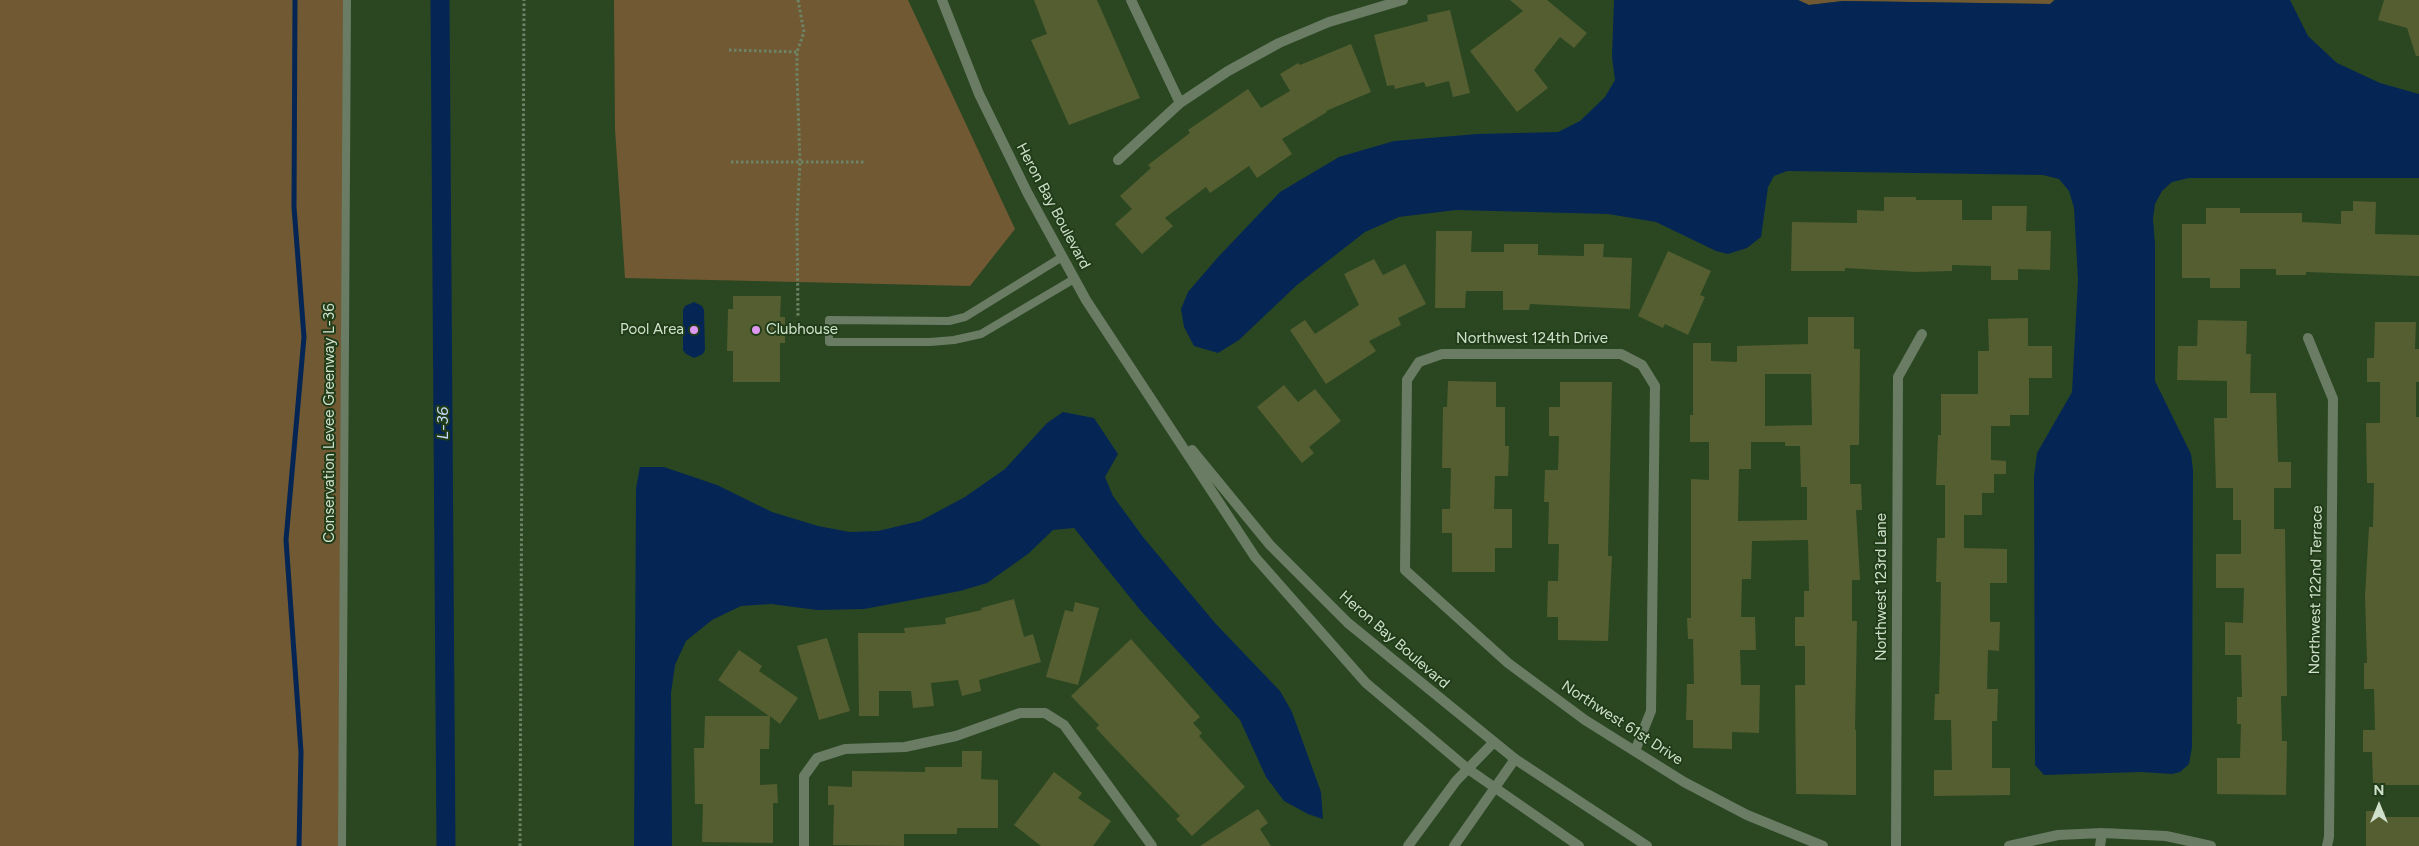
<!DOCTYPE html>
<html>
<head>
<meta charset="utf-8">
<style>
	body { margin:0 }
	#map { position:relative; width:2419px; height:846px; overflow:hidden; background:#2b4722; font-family:Figtree,sans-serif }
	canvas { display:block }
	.north { position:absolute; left:2354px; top:781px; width:50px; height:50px; -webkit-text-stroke:4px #213c18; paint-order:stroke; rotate:0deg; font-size:14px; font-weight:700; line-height:20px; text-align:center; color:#d0e1cb }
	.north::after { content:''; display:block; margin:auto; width:18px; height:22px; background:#d0e1cb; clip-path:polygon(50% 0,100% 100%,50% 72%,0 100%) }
</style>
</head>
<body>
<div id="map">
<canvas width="2419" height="846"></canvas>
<div class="north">N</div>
</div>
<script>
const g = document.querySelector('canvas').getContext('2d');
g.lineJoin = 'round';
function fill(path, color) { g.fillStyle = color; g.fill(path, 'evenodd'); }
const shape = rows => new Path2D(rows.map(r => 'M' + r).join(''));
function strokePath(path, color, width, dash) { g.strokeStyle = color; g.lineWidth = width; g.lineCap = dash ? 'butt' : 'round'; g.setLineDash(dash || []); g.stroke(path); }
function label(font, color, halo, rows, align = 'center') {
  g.font = font + ' Figtree,sans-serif'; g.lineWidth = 4; g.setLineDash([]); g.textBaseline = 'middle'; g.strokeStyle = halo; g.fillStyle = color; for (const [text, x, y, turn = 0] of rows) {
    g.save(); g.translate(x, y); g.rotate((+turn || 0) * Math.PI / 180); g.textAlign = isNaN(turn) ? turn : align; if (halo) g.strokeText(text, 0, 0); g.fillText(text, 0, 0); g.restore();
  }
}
fill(shape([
	[0,0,347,0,342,846,0,846],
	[614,0,908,0,1015,229,970,286,625,278,615,129],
	[1798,0,2054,0,2050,4,1843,1,1809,5]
]), '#715933');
fill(shape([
	[1614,0,1798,0,1809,5,1843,1,2050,4,2055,0,2290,0,2308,36,2337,63,2380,83,2419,94,2419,178,2189,178,2172,182,2162,191,2155,204,2153,219,2155,244,2155,381,2191,454,2193,470,2192,747,2189,764,2180,772,2172,774,2141,772,2044,775,2035,765,2034,476,2037,453,2072,392,2078,280,2074,208,2069,191,2059,179,2043,175,1787,171,1774,176,1768,187,1761,237,1747,248,1728,254,1716,251,1656,222,1608,214,1456,210,1399,217,1365,232,1297,285,1239,340,1218,353,1194,346,1184,327,1181,309,1188,292,1219,256,1280,192,1339,157,1394,141,1477,134,1558,132,1580,121,1605,97,1615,80,1612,57],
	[694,302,702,306,704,310,705,350,703,354,694,358,686,354,683,350,683,310,685,306],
	[1063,412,1094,418,1118,454,1105,477,1113,496,1143,537,1215,623,1280,691,1292,712,1321,792,1323,819,1308,814,1284,801,1266,777,1240,720,1141,611,1074,528,1053,530,1028,554,987,583,960,591,864,609,817,610,771,604,741,606,712,620,686,641,675,665,671,693,672,846,634,846,636,488,640,467,664,467,717,485,772,512,818,526,850,532,878,531,920,521,965,497,1005,469,1047,423]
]), '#052654');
strokePath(shape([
	[295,0,294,207,304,337,286,540,301,752,299,846]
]), '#052654', 5);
strokePath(shape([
	[440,0,446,846]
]), '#052654', 19);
fill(shape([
	[1034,0,1097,0,1140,98,1069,125,1031,40,1047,34],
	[1510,0,1547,0,1587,33,1574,48,1560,37,1534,70,1548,88,1517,112,1470,51,1523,11],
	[2384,0,2419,0,2419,56,2416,56,2407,28,2378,20],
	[1450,10,1470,93,1453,97,1449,81,1426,87,1424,82,1395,89,1394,85,1387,86,1374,35,1428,21,1427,15],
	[1351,44,1371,92,1326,111,1327,112,1282,139,1292,154,1257,178,1249,166,1210,193,1206,187,1165,218,1173,226,1142,254,1115,224,1132,209,1120,196,1151,168,1148,165,1190,133,1188,130,1248,89,1261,108,1290,91,1280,74,1298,63,1300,65],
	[1884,197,1916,197,1916,200,1962,200,1962,220,1992,220,1992,206,2027,206,2026,231,2051,231,2050,270,2018,269,2018,280,1991,280,1991,266,1952,265,1952,271,1915,272,1845,268,1845,271,1791,271,1792,222,1857,223,1857,210,1884,211],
	[2353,201,2376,202,2375,234,2419,235,2419,276,2306,272,2306,275,2276,275,2276,269,2240,269,2240,288,2210,288,2210,278,2182,278,2182,224,2206,224,2206,208,2240,208,2240,213,2302,213,2302,222,2341,224,2341,211,2353,211],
	[1436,231,1472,231,1471,252,1504,252,1504,244,1538,244,1538,255,1584,256,1584,244,1604,244,1603,257,1632,258,1630,309,1530,304,1529,310,1503,310,1503,291,1466,291,1465,308,1435,308],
	[1668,251,1711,271,1700,295,1705,297,1688,335,1665,324,1663,328,1638,316],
	[1374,259,1383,275,1405,264,1426,304,1398,318,1401,325,1369,341,1376,351,1326,384,1290,330,1305,320,1315,334,1359,305,1344,274],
	[733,296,781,296,780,317,785,317,785,343,780,343,780,382,733,382,733,351,727,351,728,309,733,309],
	[1808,317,1854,317,1854,349,1860,349,1859,445,1850,445,1850,484,1861,484,1862,510,1856,510,1860,580,1852,580,1852,621,1857,621,1855,730,1856,730,1856,795,1796,794,1795,685,1805,685,1805,646,1795,646,1795,617,1804,617,1804,591,1809,591,1808,540,1752,541,1751,579,1742,579,1741,617,1755,617,1756,650,1740,650,1741,685,1760,685,1759,733,1732,732,1732,749,1693,748,1693,720,1686,720,1687,684,1694,684,1693,639,1688,639,1687,618,1691,618,1691,479,1709,480,1709,442,1690,442,1690,415,1693,415,1693,343,1711,343,1711,361,1737,362,1737,346,1808,344],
	[1765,374,1811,374,1812,425,1765,426],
	[1751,442,1785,442,1785,446,1800,446,1801,487,1807,487,1807,520,1738,521,1739,469,1751,469],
	[2028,318,2028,346,2052,346,2052,378,2029,378,2029,415,2010,415,2010,426,1991,426,1991,460,2006,461,2006,474,1994,474,1994,493,1982,493,1982,515,1964,515,1964,548,2007,549,2007,583,1990,583,1990,622,2000,622,1999,651,1988,650,1987,689,1998,689,1997,721,1992,721,1992,768,2010,768,2010,795,1934,796,1934,770,1952,770,1951,720,1934,720,1935,694,1939,694,1940,650,1941,582,1936,582,1937,538,1945,538,1945,485,1936,485,1938,435,1941,435,1941,394,1978,394,1978,351,1989,351,1988,319],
	[2198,320,2247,321,2246,354,2251,354,2250,393,2276,393,2278,462,2291,462,2291,488,2274,488,2274,529,2285,529,2287,696,2281,696,2282,741,2287,741,2286,795,2217,794,2217,758,2240,758,2241,724,2237,724,2237,697,2242,697,2241,655,2225,655,2225,622,2243,623,2244,588,2216,588,2216,554,2241,554,2241,520,2233,520,2233,488,2216,488,2214,418,2227,418,2227,381,2177,380,2178,346,2197,346],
	[2375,322,2416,322,2415,349,2419,349,2419,382,2416,382,2416,417,2419,417,2419,785,2373,785,2372,752,2363,752,2363,730,2375,730,2374,689,2364,689,2364,663,2367,663,2365,596,2369,527,2373,527,2374,483,2367,483,2366,423,2380,423,2380,382,2367,382,2367,358,2374,358],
	[1448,381,1496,382,1496,407,1505,407,1505,446,1509,446,1508,476,1495,476,1494,509,1512,509,1512,548,1495,548,1495,572,1452,572,1452,533,1442,533,1442,509,1450,509,1451,468,1442,468,1443,407,1447,407],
	[1560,382,1612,382,1608,556,1612,556,1608,641,1558,640,1558,617,1547,617,1548,581,1558,581,1559,544,1548,544,1549,502,1544,502,1545,470,1558,470,1559,436,1549,436,1549,407,1560,407],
	[1284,385,1298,402,1315,389,1341,421,1309,447,1314,453,1302,463,1257,407],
	[1014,599,1024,637,1033,634,1041,662,979,680,981,691,962,696,958,680,931,683,934,706,913,708,911,691,879,691,879,716,859,716,858,633,905,633,904,628,946,624,945,618,982,610,981,608],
	[1075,602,1099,608,1078,685,1046,677,1065,610,1073,612],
	[827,638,850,711,819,720,797,646],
	[1131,639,1200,717,1193,723,1202,733,1199,736,1245,787,1192,836,1176,819,1180,816,1107,740,1096,728,1099,725,1071,696],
	[739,650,762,666,759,671,798,698,780,724,770,716,769,749,760,749,760,785,777,784,778,803,773,803,773,843,702,842,703,804,695,804,694,748,704,748,705,716,769,716,718,680],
	[962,751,982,751,981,779,998,780,998,828,957,828,957,834,904,834,904,846,833,845,834,805,828,805,828,786,852,787,852,771,925,772,925,767,962,767],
	[1054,772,1082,793,1078,798,1111,821,1093,846,1041,846,1014,825],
	[1258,809,1268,823,1260,829,1271,846,1200,846],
	[2366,811,2385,811,2385,817,2419,817,2419,846,2366,846]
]), '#555e30');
strokePath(shape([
	[798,0,804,32,797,52,797,75,800,162,797,219,798,318],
	[729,50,797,52],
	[731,162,865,162],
	[520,846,524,0]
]), '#6d8566', 3, [2.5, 2.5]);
strokePath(shape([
	[1062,257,965,317,949,321,829,320,829,342,930,342,954,340,981,334,1074,279],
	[342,846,347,0]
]), '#6a7c64', 8);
strokePath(shape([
	[1131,0,1180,103],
	[1118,160,1180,103,1228,71,1279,43,1329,22,1403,0],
	[2308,338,2333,399,2329,837,2327,846],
	[1635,751,1651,711,1655,386,1642,365,1621,354,1442,354,1419,362,1407,380,1405,570,1508,663,1585,720,1684,782,1747,815,1823,846],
	[804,846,804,776,817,758,845,749,905,747,956,736,1020,713,1045,713,1064,725,1152,846],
	[1408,846,1456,781,1493,743],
	[1454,846,1515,759],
	[1896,846,1898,377,1922,334],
	[2009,846,2058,835,2102,833,2166,836,2211,846],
	[2100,846,2102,833]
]), '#6a7c64', 10);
strokePath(shape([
	[942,0,979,94,1028,194,1086,300,1255,557,1366,683,1468,769,1579,846],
	[1192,450,1270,545,1348,623,1515,759,1647,846]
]), '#6a7c64', 10);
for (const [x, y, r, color] of [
	[694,330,5,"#de98f2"],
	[756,330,5,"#de98f2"]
]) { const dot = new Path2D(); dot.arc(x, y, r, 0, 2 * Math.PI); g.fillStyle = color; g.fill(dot); strokePath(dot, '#213c18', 2); }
label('15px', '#d0e1cb', '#213c18', [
	["Heron Bay Boulevard",1053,206,62],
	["Northwest 124th Drive",1532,339],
	["Conservation Levee Greenway L-36",330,423,-90],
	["Northwest 123rd Lane",1882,587,-90],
	["Northwest 122nd Terrace",2316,590,-89],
	["Heron Bay Boulevard",1394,640,41],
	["Northwest 61st Drive",1622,723,33]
]);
label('15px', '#d0e1cb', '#213c18', [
	["Pool Area",684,330],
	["Clubhouse",766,330,"left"]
], 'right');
label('italic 16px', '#c5dafa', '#213c18', [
	["L-36",443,423,-90]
]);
</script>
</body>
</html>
